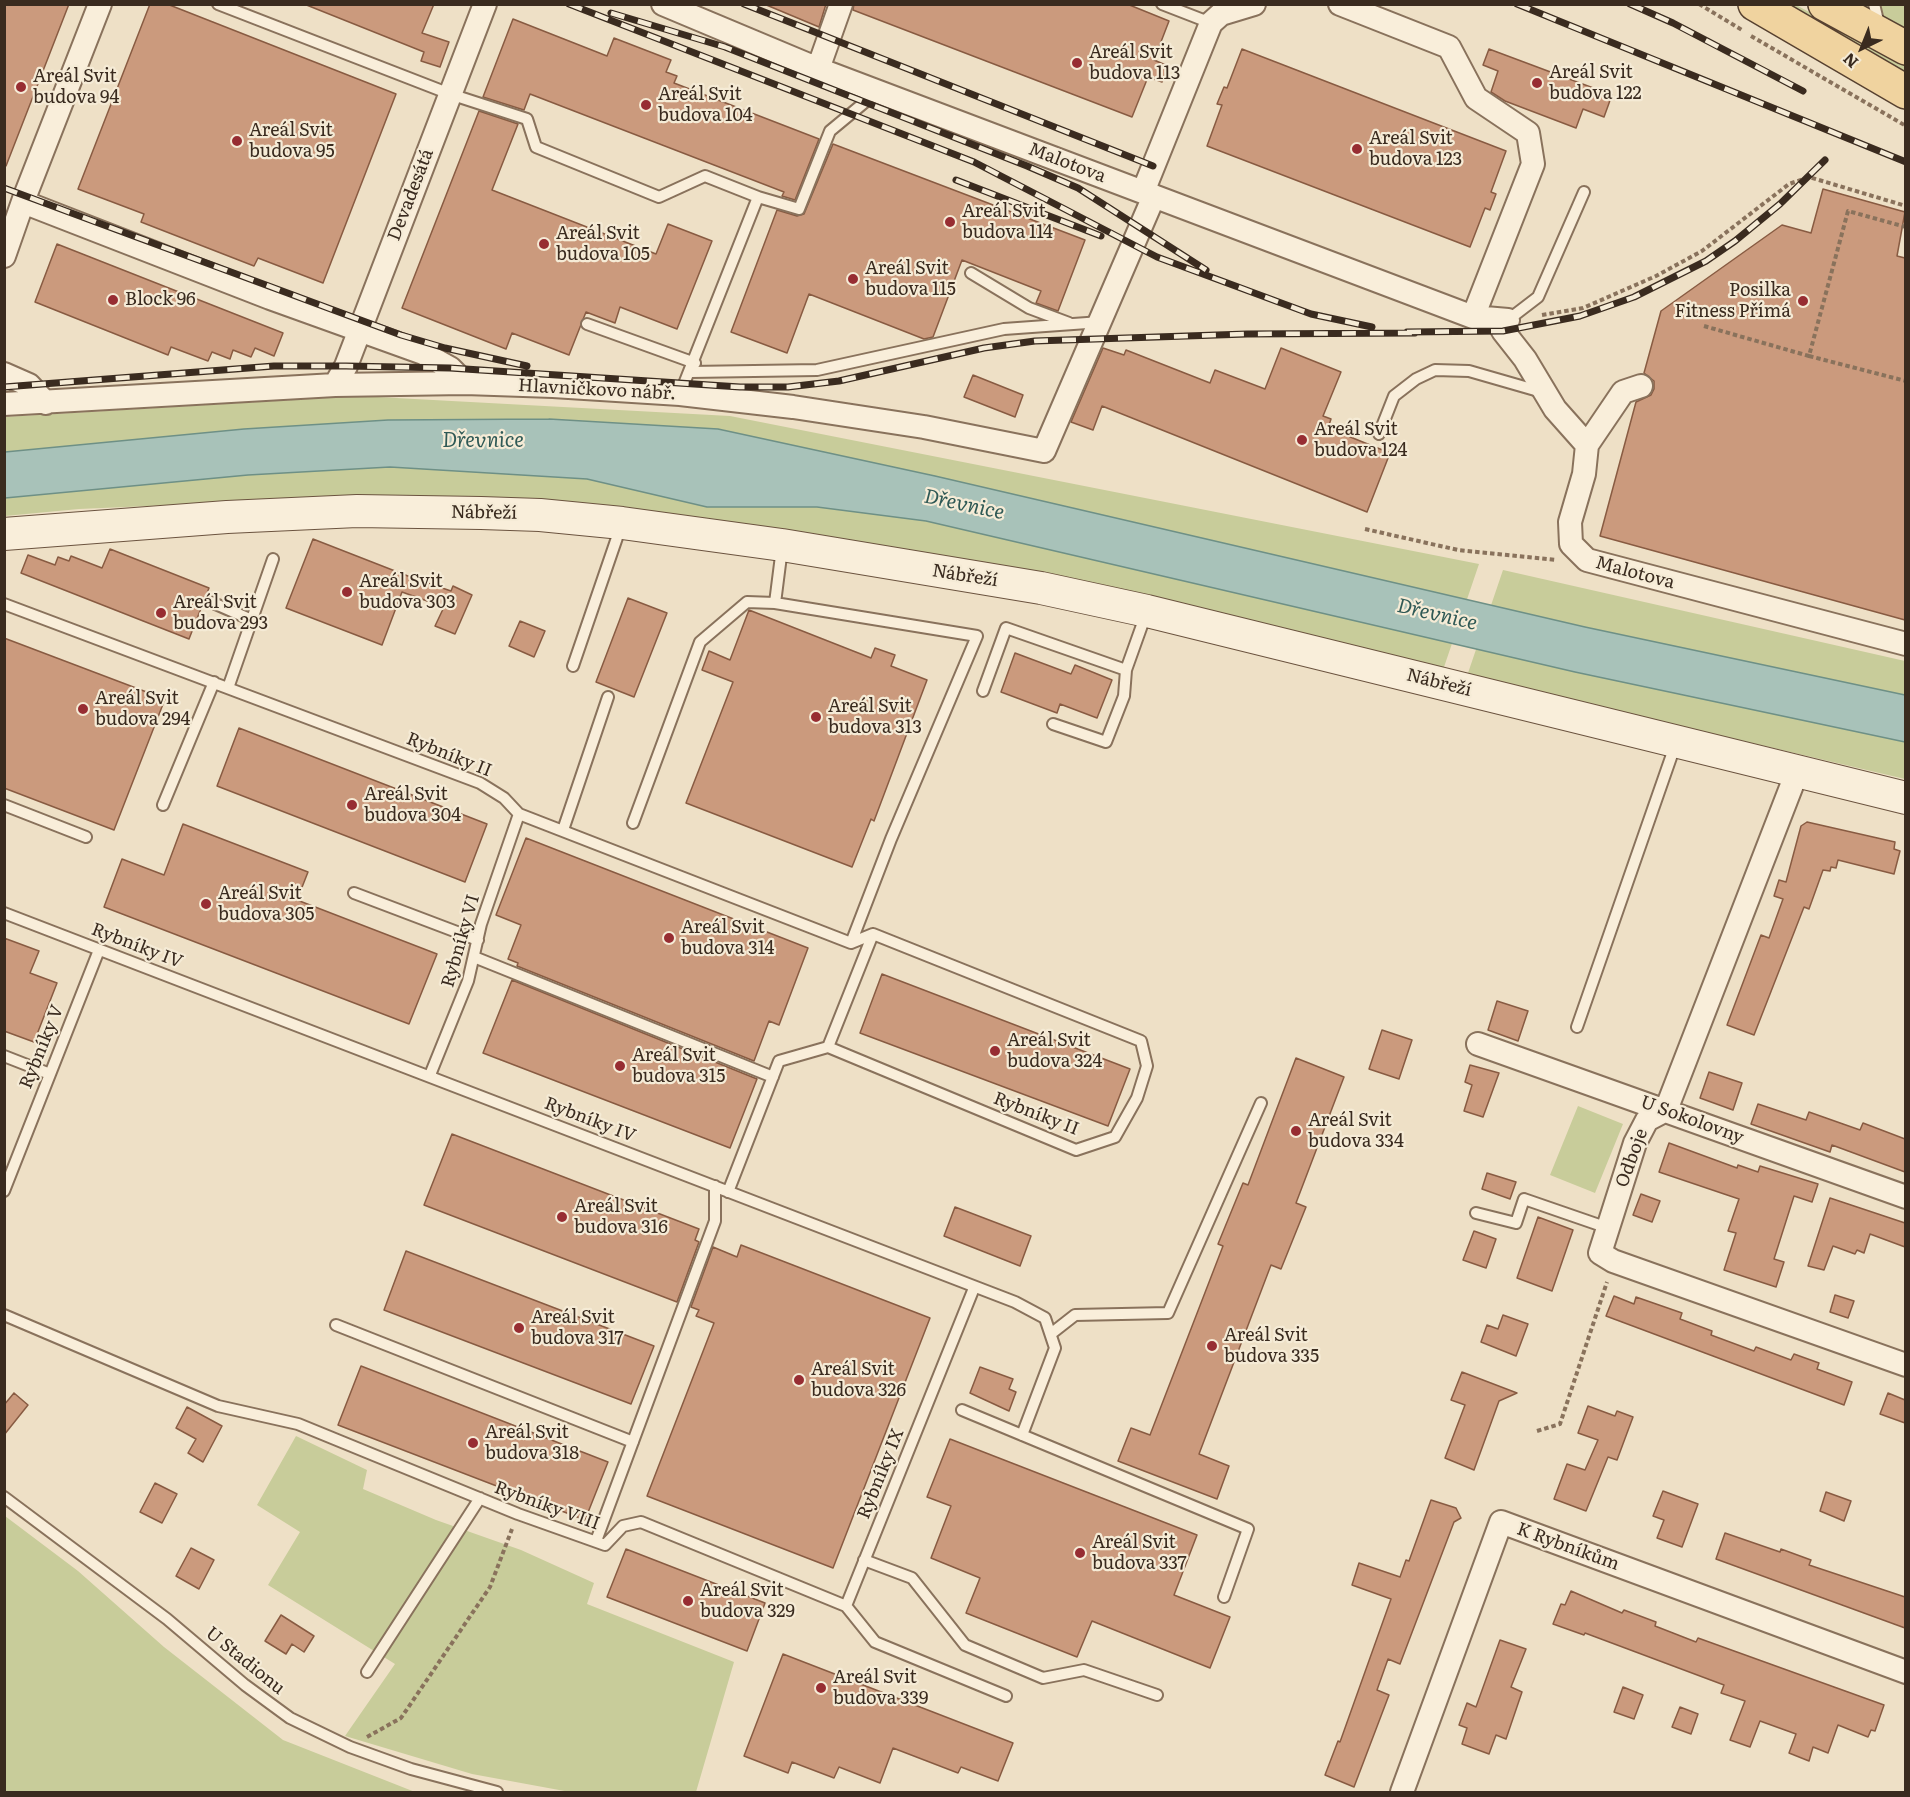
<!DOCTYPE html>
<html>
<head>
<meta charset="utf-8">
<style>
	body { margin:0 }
	#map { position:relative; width:1910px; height:1797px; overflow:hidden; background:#eee0c6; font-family:Literata,serif }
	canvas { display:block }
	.frame { position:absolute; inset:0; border:6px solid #3a2b1f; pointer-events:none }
	.north { position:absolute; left:1832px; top:18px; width:60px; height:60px; -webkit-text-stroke:4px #f5ebd6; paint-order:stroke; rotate:223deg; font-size:16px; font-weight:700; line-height:24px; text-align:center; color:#3a2b1f }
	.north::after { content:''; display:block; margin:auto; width:21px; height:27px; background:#3a2b1f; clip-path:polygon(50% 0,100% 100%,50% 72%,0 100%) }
</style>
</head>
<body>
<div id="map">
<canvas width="1910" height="1797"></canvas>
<div class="frame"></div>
<div class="north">N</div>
</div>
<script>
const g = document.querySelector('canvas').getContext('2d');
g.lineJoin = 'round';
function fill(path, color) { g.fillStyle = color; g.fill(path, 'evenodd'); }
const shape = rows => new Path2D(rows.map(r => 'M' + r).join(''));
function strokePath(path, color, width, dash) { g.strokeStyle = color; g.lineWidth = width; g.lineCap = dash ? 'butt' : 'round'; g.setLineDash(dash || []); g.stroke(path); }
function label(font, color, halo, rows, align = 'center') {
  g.font = font + ' Literata,serif'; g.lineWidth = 4.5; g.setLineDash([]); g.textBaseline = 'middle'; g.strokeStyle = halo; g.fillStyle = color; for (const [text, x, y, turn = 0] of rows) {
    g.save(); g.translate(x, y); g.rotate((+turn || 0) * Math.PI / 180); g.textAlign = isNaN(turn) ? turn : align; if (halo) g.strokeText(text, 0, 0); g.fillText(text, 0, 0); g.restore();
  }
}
fill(shape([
	[1780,5,1796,5,1905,63,1905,79],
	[1855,5,1905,5,1905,30],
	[359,396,730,416,1479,564,1443,670,954,559,871,544,740,525,242,502,79,509,5,516,4,417],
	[1503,570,1905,661,1905,779,1467,676],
	[1578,1106,1623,1124,1595,1193,1550,1175],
	[296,1436,367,1470,363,1489,436,1520,521,1550,594,1583,587,1604,734,1662,696,1792,570,1792,472,1774,345,1736,395,1664,268,1585,300,1532,257,1505],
	[5,1516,78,1571,164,1647,283,1740,415,1792,5,1792]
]), '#c8cc9a');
const water = shape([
	[549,419,718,429,935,476,1585,627,1905,695,1905,742,1575,672,926,521,817,507,707,507,587,479,390,467,248,475,5,498,5,452,244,429,388,420,549,419]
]);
fill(water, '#a8c2b9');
strokePath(water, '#6e9086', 1.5);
const building = shape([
	[4,4,69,4,6,166,4,166,4,4],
	[150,4,167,4,396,94,323,283,258,258,254,266,141,222,144,214,78,189,150,4],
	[304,4,434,4,422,33,449,42,440,67,421,61,424,52,304,4],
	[764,4,826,4,819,27,764,4],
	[854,4,1127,4,1169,21,1154,60,1168,66,1162,82,1148,77,1132,117,853,10,854,4],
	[513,19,607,56,614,38,671,60,666,72,677,76,674,83,819,139,795,200,782,196,784,192,530,94,524,110,483,97,513,19],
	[1242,49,1506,151,1491,192,1496,194,1490,210,1485,208,1470,247,1207,146,1222,105,1217,104,1224,87,1227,88,1242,49],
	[1489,49,1612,95,1604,117,1583,109,1576,128,1505,101,1491,92,1498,71,1483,65,1489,49],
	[479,111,518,124,492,190,656,254,668,224,712,241,677,329,620,307,615,323,586,312,569,355,512,333,506,349,402,308,479,111],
	[833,144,1085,240,1058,311,1036,303,1041,291,962,260,933,337,924,339,809,294,787,353,731,332,777,210,797,216,804,214,833,144],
	[1823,189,1905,212,1897,256,1905,258,1905,620,1600,536,1636,402,1651,395,1654,389,1654,381,1644,373,1661,311,1782,225,1811,233,1823,189],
	[57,244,283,333,274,356,255,348,251,357,233,350,230,359,212,352,208,361,171,347,168,355,35,302,57,244],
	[1103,348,1124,355,1126,350,1210,383,1215,370,1265,389,1281,348,1341,372,1323,416,1331,419,1328,428,1390,453,1367,512,1102,406,1093,430,1071,422,1103,348],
	[973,375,1023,395,1015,417,964,397,973,375],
	[313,539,413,578,451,591,453,586,472,595,455,634,435,626,444,607,402,592,382,645,286,608,313,539],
	[110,549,209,588,189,639,21,573,28,555,55,565,58,557,69,561,71,556,102,568,110,549],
	[628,598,667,613,634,697,596,682,628,598],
	[749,610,871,658,875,648,895,655,891,666,927,680,874,821,871,819,852,867,686,803,733,682,702,670,709,651,730,660,749,610],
	[520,621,545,631,534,657,509,646,520,621],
	[4,638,165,699,114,830,4,788,4,638],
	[1015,653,1071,674,1075,665,1112,680,1097,718,1060,704,1057,713,1001,692,1015,653],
	[239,728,487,824,465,882,217,786,239,728],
	[1807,822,1895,842,1894,849,1900,851,1894,874,1838,860,1836,868,1831,867,1830,871,1823,870,1809,909,1804,907,1754,1035,1727,1025,1761,935,1769,938,1783,899,1774,896,1779,880,1786,882,1801,826,1807,822],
	[183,824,308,872,297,900,437,954,409,1024,104,907,122,859,164,875,183,824],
	[526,838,808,948,779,1025,769,1021,754,1061,517,966,518,963,508,959,521,925,496,915,526,838],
	[4,938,39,951,30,973,57,983,34,1042,4,1031,4,938],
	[882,974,1130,1069,1108,1126,860,1033,882,974],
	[512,980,757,1079,730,1148,483,1053,512,980],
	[1497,1001,1528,1011,1518,1041,1488,1030,1497,1001],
	[1382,1030,1412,1040,1399,1079,1369,1069,1382,1030],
	[1296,1058,1344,1077,1296,1203,1306,1207,1281,1269,1271,1265,1199,1454,1229,1466,1217,1499,1118,1461,1131,1428,1150,1435,1223,1246,1218,1244,1243,1183,1248,1185,1296,1058],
	[1470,1065,1499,1073,1483,1117,1464,1111,1472,1085,1465,1082,1470,1065],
	[1709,1072,1742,1083,1733,1110,1700,1098,1709,1072],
	[1758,1104,1806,1120,1809,1112,1860,1130,1863,1123,1905,1139,1905,1172,1832,1145,1830,1152,1751,1124,1758,1104],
	[452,1134,699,1229,695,1240,699,1242,677,1302,424,1205,452,1134],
	[1669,1143,1737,1168,1738,1165,1758,1172,1760,1166,1818,1184,1812,1202,1794,1196,1774,1259,1784,1262,1776,1287,1724,1270,1736,1233,1728,1231,1739,1199,1659,1172,1669,1143],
	[1487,1173,1516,1182,1510,1199,1482,1189,1487,1173],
	[1641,1194,1660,1201,1652,1222,1633,1215,1641,1194],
	[1830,1198,1905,1223,1905,1247,1870,1234,1864,1253,1857,1250,1855,1254,1833,1246,1824,1270,1808,1266,1830,1198],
	[955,1207,1031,1236,1020,1266,944,1236,955,1207],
	[1538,1217,1573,1230,1552,1291,1517,1278,1538,1217],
	[1474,1231,1496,1239,1486,1268,1463,1260,1474,1231],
	[741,1245,930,1318,833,1568,647,1496,714,1323,696,1316,699,1310,691,1307,713,1247,737,1257,741,1245],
	[406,1251,654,1346,631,1404,384,1310,406,1251],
	[1835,1295,1854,1301,1848,1318,1830,1312,1835,1295],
	[1614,1296,1634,1304,1636,1297,1682,1313,1680,1319,1712,1331,1711,1335,1754,1351,1756,1347,1791,1360,1794,1354,1819,1363,1817,1369,1852,1382,1844,1405,1606,1316,1614,1296],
	[1503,1315,1528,1324,1516,1356,1481,1342,1487,1325,1498,1329,1503,1315],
	[361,1366,608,1462,585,1520,338,1425,361,1366],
	[980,1367,1013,1379,1009,1389,1016,1392,1009,1411,970,1393,980,1367],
	[1462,1372,1517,1393,1499,1401,1474,1470,1445,1458,1465,1405,1451,1400,1462,1372],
	[14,1393,28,1405,4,1435,4,1405,14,1393],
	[1888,1393,1905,1400,1905,1423,1880,1414,1888,1393],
	[1588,1406,1615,1416,1617,1411,1633,1417,1617,1460,1608,1457,1586,1511,1554,1499,1567,1464,1585,1470,1598,1440,1578,1433,1588,1406],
	[187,1407,222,1426,203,1462,188,1453,196,1439,176,1428,187,1407],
	[950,1439,1197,1535,1174,1595,1230,1617,1210,1668,1092,1621,1077,1657,966,1613,980,1578,931,1558,951,1506,927,1497,950,1439],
	[155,1483,177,1494,162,1523,140,1512,155,1483],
	[1663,1491,1698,1504,1682,1547,1657,1538,1664,1520,1653,1516,1663,1491],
	[1826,1492,1851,1501,1844,1521,1820,1511,1826,1492],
	[1431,1500,1456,1508,1461,1518,1454,1522,1400,1664,1388,1659,1377,1690,1389,1695,1354,1787,1325,1775,1338,1741,1340,1742,1391,1599,1352,1585,1359,1563,1400,1577,1406,1560,1409,1561,1431,1500],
	[1725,1533,1780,1552,1781,1549,1811,1560,1809,1565,1905,1597,1905,1628,1716,1559,1725,1533],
	[191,1548,214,1560,199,1589,176,1576,191,1548],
	[626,1549,765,1603,747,1651,607,1597,626,1549],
	[1571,1591,1622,1613,1624,1610,1656,1622,1655,1626,1696,1642,1698,1638,1884,1705,1875,1731,1871,1730,1868,1737,1838,1725,1828,1753,1813,1747,1809,1761,1789,1753,1796,1734,1760,1721,1750,1747,1730,1740,1745,1701,1721,1693,1724,1685,1585,1633,1584,1635,1553,1624,1561,1604,1565,1605,1571,1591],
	[281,1615,314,1636,304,1652,292,1644,286,1654,265,1641,281,1615],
	[1500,1640,1526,1649,1511,1687,1522,1692,1506,1739,1496,1735,1489,1754,1462,1744,1467,1728,1459,1725,1467,1703,1476,1707,1500,1640],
	[783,1654,1013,1743,998,1781,961,1767,958,1773,893,1748,880,1783,839,1767,834,1778,792,1762,788,1773,744,1756,783,1654],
	[1623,1687,1643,1695,1634,1719,1614,1712,1623,1687],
	[1680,1707,1698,1714,1691,1734,1672,1727,1680,1707]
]);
fill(building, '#cb9a7d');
strokePath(building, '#885b42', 1.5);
const lane = shape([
	[218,4,450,94,527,119,536,147,659,197,705,176,758,197,680,394],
	[1162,4,1211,23],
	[1874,4,1879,25],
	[758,197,799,209,830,131,865,102,872,88],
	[971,273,1029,308,1069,323],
	[1508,320,1538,297,1584,192],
	[587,324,695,363],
	[691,372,817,370,1004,329,1101,322],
	[1379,434,1394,396,1416,379,1435,370,1469,371,1542,392],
	[782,548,775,603,977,636,891,839,851,943],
	[211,602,252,620],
	[4,604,480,783,504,798,519,814,851,943,873,934,1141,1041,1147,1066,1137,1098,1115,1137,1076,1150,828,1047,873,934],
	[573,666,621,526],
	[228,688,273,559],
	[983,691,1006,628,1126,670,1146,614],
	[1053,724,1106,742,1124,696,1126,670],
	[4,805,86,837],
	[163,805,214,682],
	[633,823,700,642,747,602,775,603],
	[563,830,608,697],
	[354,893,478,940],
	[4,913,1015,1302,1045,1318,1055,1348,1022,1435],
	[474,957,773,1077],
	[1577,1027,1676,743],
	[4,1056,50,1074],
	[430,1075,468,981,481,924,519,814],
	[4,1191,99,950],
	[728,1192,779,1061,828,1047],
	[1476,1213,1516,1223,1524,1199,1608,1228],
	[4,1315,218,1406,298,1424,518,1514,605,1545,623,1526,641,1522,846,1606,875,1642,1006,1696],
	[336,1325,633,1442],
	[1052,1333,1075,1315,1168,1313,1261,1103],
	[962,1410,1248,1529,1224,1597],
	[4,1497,167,1619,245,1685,290,1718,350,1747,411,1769,497,1792],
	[596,1541,715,1221,715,1186],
	[864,1560,912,1578,965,1645,1043,1678,1084,1670,1157,1695],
	[846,1606,974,1288],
	[367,1672,480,1498]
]);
const street = shape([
	[663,4,818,69,1473,317,1508,320,1503,331,1525,359,1555,409,1587,445,1584,474,1570,522,1571,544,1587,560,1906,644],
	[1340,4,1449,47,1476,98,1528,133,1533,164,1473,317],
	[818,69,841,4],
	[1143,192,1211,23,1221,14,1254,4],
	[23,202,270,298,423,353,450,368,465,383],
	[4,256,25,196,100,4],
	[4,374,29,385,46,403],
	[335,385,346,366,485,4],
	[4,404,335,385,465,383,553,386,680,394,793,407,924,427,1044,451,1154,196],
	[1587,445,1623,392,1641,386],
	[1797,772,1666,1110,1647,1120,1635,1143,1600,1253,1613,1261,1906,1365],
	[1478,1044,1906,1197],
	[1402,1792,1501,1522,1906,1672]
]);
const secondary = shape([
	[4,534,227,517,357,511,481,513,540,515,622,523,782,545,1041,588,1147,611,1906,798]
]);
const primary = shape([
	[1755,4,1906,92],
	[1825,4,1906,48]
]);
strokePath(lane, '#89725c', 14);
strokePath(street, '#89725c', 26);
strokePath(secondary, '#6b533f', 34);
strokePath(primary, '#574130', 36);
strokePath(shape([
	[1699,4,1742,30],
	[1751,36,1906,126],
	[1542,315,1583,308,1656,276,1702,251,1789,184,1809,177,1906,206],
	[1704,326,1809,356,1848,211,1906,227],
	[1809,356,1906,381],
	[1365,529,1458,550,1556,560],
	[1537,1431,1560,1424,1607,1282],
	[367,1737,401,1718,490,1587,512,1529]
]), '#89725c', 4, [4.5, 3]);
strokePath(lane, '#f9eeda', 10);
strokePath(street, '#f9eeda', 22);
strokePath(secondary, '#f9eeda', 32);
strokePath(primary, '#f0d39f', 33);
const rail = shape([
	[569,4,974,162,1157,257,1311,314,1372,327],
	[744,4,1153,166],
	[1517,4,1906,162],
	[1630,4,1673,23,1803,91],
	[611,13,725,47,1027,166,1078,188,1206,270],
	[956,180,1101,236],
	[4,188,401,335,445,348,527,366],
	[1407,332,1503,331,1580,316,1634,297,1706,261,1735,241,1780,204,1825,160],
	[4,387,274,366,346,366,450,368,740,387,788,387,839,381,984,348,1035,341,1247,334,1415,333]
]);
strokePath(rail, '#3a2b1f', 7);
strokePath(rail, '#f5ebd6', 4.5, [14]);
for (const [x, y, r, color] of [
	[1077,63,6,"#972d32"],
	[1537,83,6,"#972d32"],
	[21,87,6,"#972d32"],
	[646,105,6,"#972d32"],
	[237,141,6,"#972d32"],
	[1357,149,6,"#972d32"],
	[950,222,6,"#972d32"],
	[544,244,6,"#972d32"],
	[853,279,6,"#972d32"],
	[113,300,6,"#972d32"],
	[1803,301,6,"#972d32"],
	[1302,440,6,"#972d32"],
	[347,592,6,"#972d32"],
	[161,613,6,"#972d32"],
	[83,709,6,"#972d32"],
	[816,717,6,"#972d32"],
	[352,805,6,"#972d32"],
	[206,904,6,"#972d32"],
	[669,938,6,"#972d32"],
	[995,1051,6,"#972d32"],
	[620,1066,6,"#972d32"],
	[1296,1131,6,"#972d32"],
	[562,1217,6,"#972d32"],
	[519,1328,6,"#972d32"],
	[1212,1346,6,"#972d32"],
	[799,1380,6,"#972d32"],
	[473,1443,6,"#972d32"],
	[1080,1553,6,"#972d32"],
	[688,1601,6,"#972d32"],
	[821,1688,6,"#972d32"]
]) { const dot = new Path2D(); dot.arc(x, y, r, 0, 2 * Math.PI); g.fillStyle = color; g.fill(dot); strokePath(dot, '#f5ebd6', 2); }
label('18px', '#3a2b1f', '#f5ebd6', [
	["Areál Svit",1089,53],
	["budova 113",1089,74],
	["Areál Svit",1549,73],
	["budova 122",1549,94],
	["Areál Svit",33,77],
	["budova 94",33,98],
	["Areál Svit",658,95],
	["budova 104",658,116],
	["Areál Svit",249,131],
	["budova 95",249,152],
	["Areál Svit",1369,139],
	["budova 123",1369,160],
	["Areál Svit",962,212],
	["budova 114",962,233],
	["Areál Svit",556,234],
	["budova 105",556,255],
	["Areál Svit",865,269],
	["budova 115",865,290],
	["Posilka",1791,291,"right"],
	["Fitness Přímá",1791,312,"right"],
	["Block 96",125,300],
	["Areál Svit",1314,430],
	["budova 124",1314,451],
	["Areál Svit",359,582],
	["budova 303",359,603],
	["Areál Svit",173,603],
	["budova 293",173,624],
	["Areál Svit",95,699],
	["budova 294",95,720],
	["Areál Svit",828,707],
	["budova 313",828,728],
	["Areál Svit",364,795],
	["budova 304",364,816],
	["Areál Svit",218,894],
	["budova 305",218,915],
	["Areál Svit",681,928],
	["budova 314",681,949],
	["Areál Svit",1007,1041],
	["budova 324",1007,1062],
	["Areál Svit",632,1056],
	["budova 315",632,1077],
	["Areál Svit",1308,1121],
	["budova 334",1308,1142],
	["Areál Svit",574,1207],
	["budova 316",574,1228],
	["Areál Svit",531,1318],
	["budova 317",531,1339],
	["Areál Svit",1224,1336],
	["budova 335",1224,1357],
	["Areál Svit",811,1370],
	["budova 326",811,1391],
	["Areál Svit",485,1433],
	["budova 318",485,1454],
	["Areál Svit",1092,1543],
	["budova 337",1092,1564],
	["Areál Svit",700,1591],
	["budova 329",700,1612],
	["Areál Svit",833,1678],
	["budova 339",833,1699]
], 'left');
label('18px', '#3a2b1f', '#f5ebd6', [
	["Malotova",1067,163,21],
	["Devadesátá",411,195,-69],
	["Hlavničkovo nábř.",597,390,3],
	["Nábřeží",484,513,1],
	["Malotova",1635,573,15],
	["Nábřeží",965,576,9],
	["Nábřeží",1439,683,14],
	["Rybníky II",449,755,22],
	["Rybníky VI",461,941,-74],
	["Rybníky IV",137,946,21],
	["Rybníky V",42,1047,-68],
	["Rybníky II",1036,1114,21],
	["Rybníky IV",590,1120,21],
	["U Sokolovny",1692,1120,20],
	["Odboje",1632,1158,-70],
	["Rybníky IX",881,1474,-68],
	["Rybníky VIII",547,1506,20],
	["K Rybníkům",1568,1547,20],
	["U Stadionu",245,1661,39]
]);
label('italic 20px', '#2f5955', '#f5ebd6', [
	["Dřevnice",483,441],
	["Dřevnice",964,505,12],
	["Dřevnice",1437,615,13]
]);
</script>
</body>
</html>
